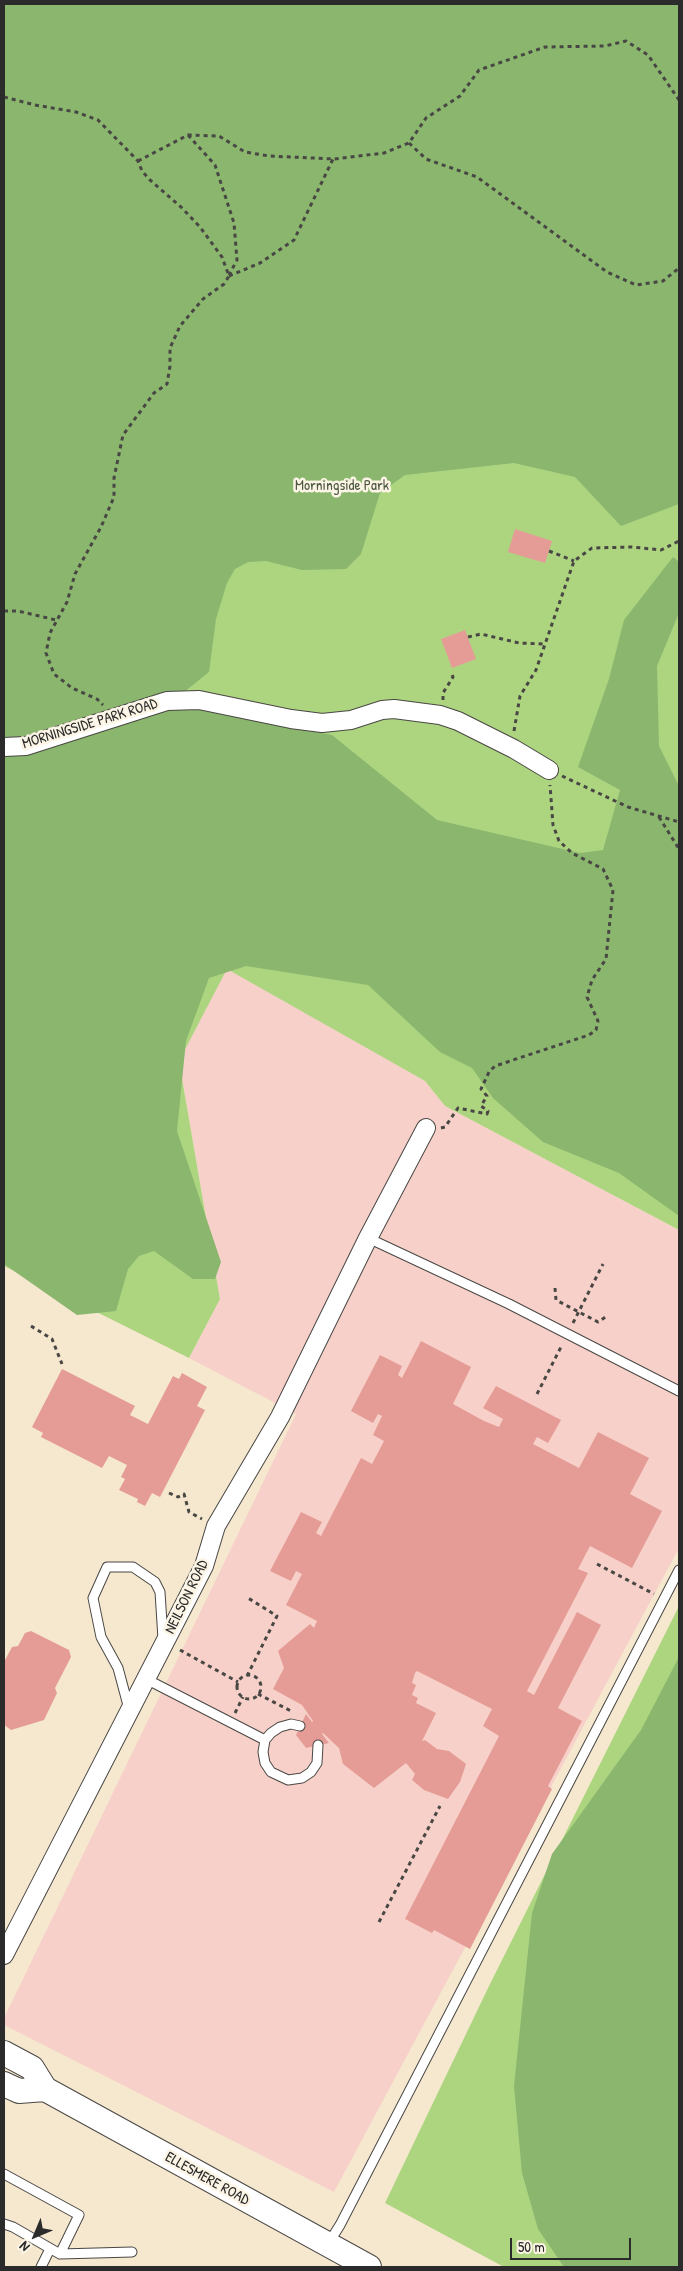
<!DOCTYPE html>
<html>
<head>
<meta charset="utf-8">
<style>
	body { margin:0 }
	#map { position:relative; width:683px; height:2271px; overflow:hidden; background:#f6e8cf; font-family:"Patrick Hand",sans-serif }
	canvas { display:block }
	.frame { position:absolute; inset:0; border:5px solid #2b2b2b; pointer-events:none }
	.north { position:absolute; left:10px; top:2211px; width:50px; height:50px; -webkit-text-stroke:4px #fcf5e5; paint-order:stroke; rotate:225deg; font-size:14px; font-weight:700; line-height:20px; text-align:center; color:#2b2b2b }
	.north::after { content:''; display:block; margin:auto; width:18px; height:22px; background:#2b2b2b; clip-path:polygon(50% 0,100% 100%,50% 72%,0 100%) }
	.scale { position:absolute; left:510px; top:2238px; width:121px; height:22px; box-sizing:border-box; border:2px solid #2b2b2b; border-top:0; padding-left:6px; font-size:15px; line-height:18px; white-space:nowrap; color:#2b2b2b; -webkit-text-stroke:4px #fcf5e5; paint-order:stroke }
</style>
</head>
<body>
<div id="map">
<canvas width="683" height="2271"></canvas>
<div class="frame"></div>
<div class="north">N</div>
<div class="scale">50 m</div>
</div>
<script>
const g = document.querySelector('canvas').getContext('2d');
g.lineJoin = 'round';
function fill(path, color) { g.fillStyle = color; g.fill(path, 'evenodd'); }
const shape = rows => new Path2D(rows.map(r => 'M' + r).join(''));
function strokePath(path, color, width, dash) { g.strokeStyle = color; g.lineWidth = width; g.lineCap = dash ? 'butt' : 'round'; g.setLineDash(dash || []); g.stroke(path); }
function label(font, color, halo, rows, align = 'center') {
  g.font = font + ' "Patrick Hand",sans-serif'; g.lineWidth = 5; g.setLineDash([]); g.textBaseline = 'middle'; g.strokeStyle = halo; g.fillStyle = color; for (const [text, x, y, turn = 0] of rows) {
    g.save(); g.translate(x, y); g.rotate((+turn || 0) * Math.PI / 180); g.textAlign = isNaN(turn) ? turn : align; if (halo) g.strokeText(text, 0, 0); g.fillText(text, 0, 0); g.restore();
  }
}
fill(shape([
	[227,968,425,1081,445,1106,679,1230,679,1548,334,2192,4,2025,4,2018,296,1414,189,1358,220,1299,179,1061]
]), '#f7d1c9');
fill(shape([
	[4,4,679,4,679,1230,445,1106,425,1081,227,969,179,1061,220,1299,189,1358,4,1266],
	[679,1606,679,2267,504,2267,385,2203,489,1986]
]), '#add580');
fill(shape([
	[4,4,679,4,679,504,621,526,575,477,514,463,405,475,380,493,361,554,346,569,302,570,266,561,248,562,235,569,227,583,216,619,209,672,184,692,183,706,332,735,437,820,580,853,603,850,620,790,578,767,609,679,624,620,673,557,679,562,679,613,657,666,659,746,679,786,679,1216,619,1173,543,1142,493,1098,472,1068,440,1052,368,985,246,966,209,978,186,1041,177,1131,221,1262,215,1279,193,1279,154,1251,139,1256,128,1269,116,1311,77,1315,4,1264],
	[679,1657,679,2267,564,2267,538,2229,522,2173,514,2086,532,1913,552,1854,641,1730]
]), '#8ab66e');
fill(shape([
	[515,529,552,541,545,563,508,552],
	[465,630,476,659,452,668,441,639],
	[421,1341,471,1367,453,1404,484,1421,499,1427,503,1419,483,1408,496,1386,561,1420,548,1443,537,1437,533,1444,579,1468,598,1432,649,1458,630,1494,662,1511,632,1568,590,1546,578,1569,588,1573,527,1691,534,1695,577,1612,601,1625,558,1708,582,1721,548,1786,552,1789,470,1949,434,1930,432,1933,405,1919,499,1736,483,1726,492,1709,417,1671,415,1673,412,1683,416,1685,412,1695,418,1698,416,1703,436,1713,422,1741,425,1740,437,1749,449,1751,466,1764,460,1782,448,1799,424,1790,412,1780,415,1774,406,1763,374,1788,343,1764,339,1748,323,1733,322,1734,329,1743,306,1748,296,1735,306,1714,312,1722,313,1721,302,1705,273,1689,284,1668,278,1651,310,1624,314,1628,317,1621,286,1605,302,1574,296,1571,291,1581,270,1571,301,1512,322,1522,316,1533,321,1536,361,1458,372,1464,384,1441,373,1435,382,1416,378,1414,373,1423,351,1411,380,1355,402,1366,398,1375,402,1378],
	[62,1369,135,1406,130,1415,148,1424,173,1376,179,1379,182,1373,207,1387,197,1406,205,1410,160,1497,152,1493,145,1506,137,1502,138,1499,119,1490,125,1479,121,1477,127,1465,109,1456,102,1468,41,1437,43,1433,32,1427],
	[31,1631,69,1650,71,1657,55,1688,57,1693,44,1720,11,1730,4,1725,4,1662,12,1647,18,1646,25,1633]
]), '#e59c96');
const lane = shape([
	[368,1238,509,1304,679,1391],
	[146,1679,265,1740],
	[129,1709,118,1668,101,1637,93,1598,107,1567,133,1567,155,1582,160,1592,163,1639],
	[300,1726,291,1724,280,1727,271,1733,265,1740,263,1752,265,1763,271,1772,288,1780,302,1778,311,1772,317,1763,318,1745],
	[4,2174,79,2215,60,2254,132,2252],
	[4,2224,13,2227,60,2254],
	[328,2244,340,2225,679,1570],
	[41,2267,50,2249]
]);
const street = shape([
	[4,747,26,746,167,701,199,700,291,719,322,723,351,720,382,710,394,709,440,715,458,721,514,749,549,770],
	[4,1955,204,1566,216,1526,280,1417,368,1238,426,1128]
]);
const secondary = shape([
	[4,2053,32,2068,45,2089,369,2267],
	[4,2084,19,2091,45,2089]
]);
strokePath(lane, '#494744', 11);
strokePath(street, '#494744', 20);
strokePath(secondary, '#494744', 26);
strokePath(shape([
	[4,97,35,105,76,112,98,120,138,161,142,171,150,180,181,207,200,227,222,257,229,276,224,284,203,299,180,326,170,348,170,366,167,384,154,393,123,435,114,478,114,497,101,527,75,574,67,602,50,633,46,653,54,674,72,688,97,699,103,705],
	[188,135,215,165,234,223,237,260,229,275],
	[409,143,426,159,477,177,607,272,636,285,663,281,679,268],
	[138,161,188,135,219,136,245,152,269,156,334,159,384,153,409,143,426,118,460,96,479,70,545,47,605,46,626,41,648,55,679,100],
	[229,276,260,263,294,240,333,159],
	[549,551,574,561],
	[4,611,18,611,56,620],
	[468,637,481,634,519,643,544,644],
	[443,700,443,693,453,677,451,672],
	[514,731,520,696,536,670,574,561,592,548,632,547,661,550,679,541],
	[562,776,628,807,679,822],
	[659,817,679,849],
	[441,1128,445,1127,458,1108,487,1114,488,1111,481,1106,487,1096,481,1089,489,1072,495,1066,589,1035,596,1030,598,1021,587,997,592,980,606,959,613,890,603,869,572,853,559,841,553,825,550,785],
	[555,1288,556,1300,598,1322,607,1316],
	[573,1323,603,1264],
	[31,1326,52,1339,62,1364],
	[537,1394,562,1345],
	[169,1493,178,1497,184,1494,189,1512,202,1519],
	[597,1564,654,1594],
	[180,1650,238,1682],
	'237 1687a12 12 0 1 1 24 0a12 12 0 1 1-24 0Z',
	[247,1676,277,1616,248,1598],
	[258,1694,291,1711],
	[235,1713,243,1697],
	[379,1922,440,1806]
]), '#494744', 3, [4, 4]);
strokePath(lane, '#fff', 9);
strokePath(street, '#fff', 18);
strokePath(secondary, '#fff', 24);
label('15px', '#4c5640', '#fcf5e5', [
	["Morningside Park",342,486]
]);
label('15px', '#2b2b2b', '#fcf5e5', [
	["MORNINGSIDE PARK ROAD",90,724,-17],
	["NEILSON ROAD",187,1597,-64],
	["ELLESMERE ROAD",207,2179,29]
]);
</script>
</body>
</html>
